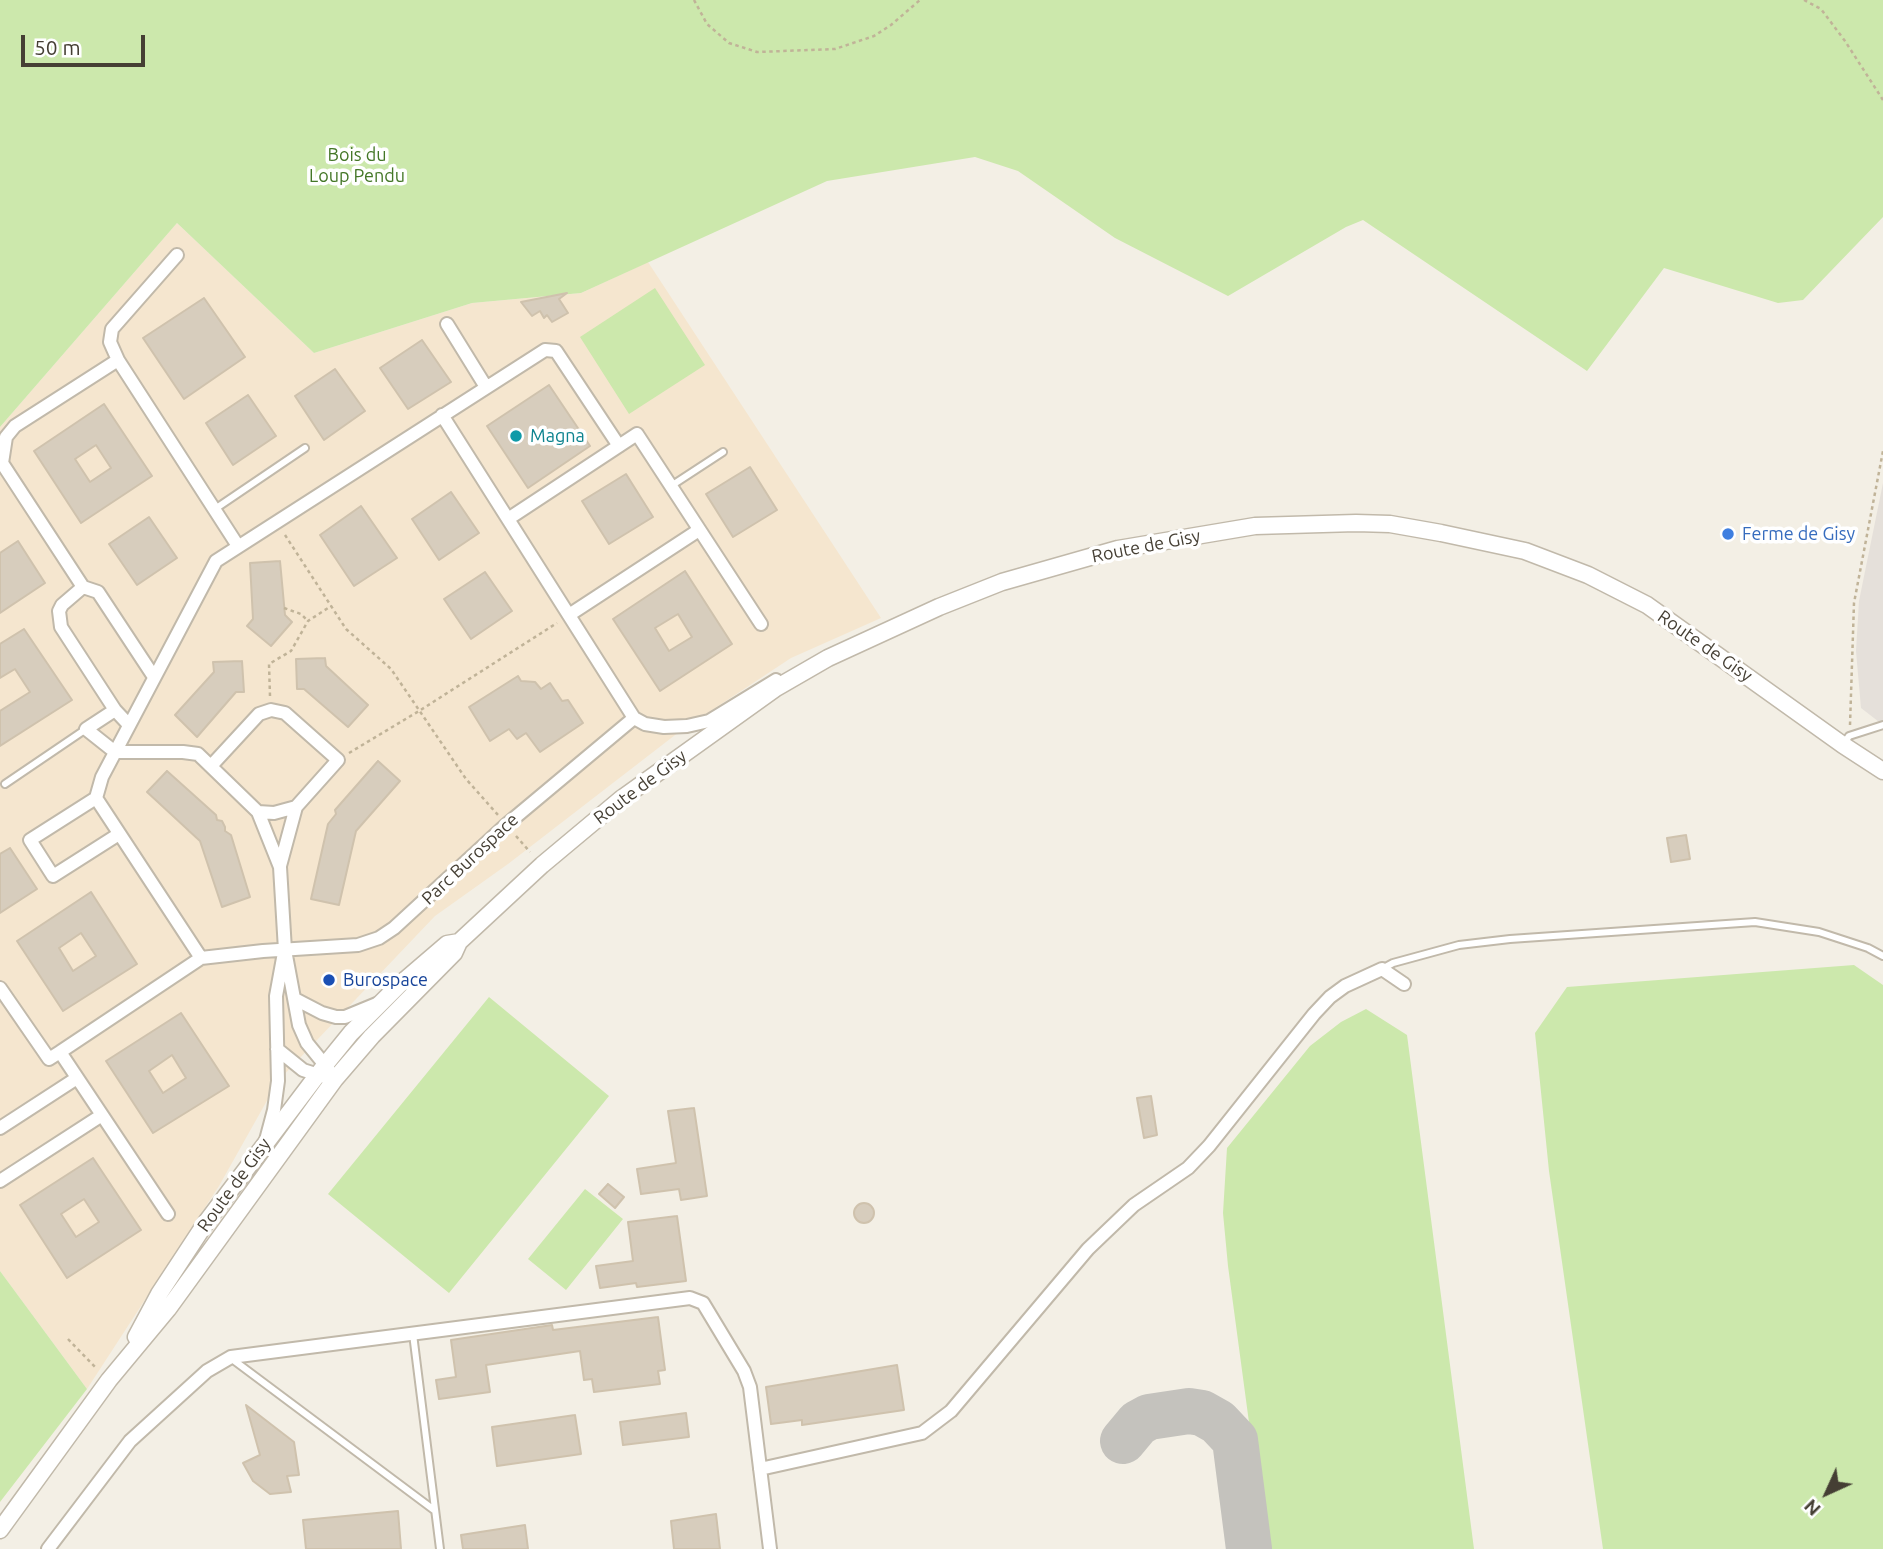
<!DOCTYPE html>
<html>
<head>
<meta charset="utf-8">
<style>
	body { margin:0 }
	#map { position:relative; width:1883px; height:1549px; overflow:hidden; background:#f3efe5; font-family:Ubuntu,sans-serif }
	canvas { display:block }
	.north { position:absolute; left:1792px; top:1458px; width:70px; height:70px; -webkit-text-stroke:5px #fff; paint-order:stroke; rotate:225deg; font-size:19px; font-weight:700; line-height:28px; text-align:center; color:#453f34 }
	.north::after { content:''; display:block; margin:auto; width:24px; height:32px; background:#453f34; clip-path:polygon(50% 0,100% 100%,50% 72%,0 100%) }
	.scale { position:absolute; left:21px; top:35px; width:124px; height:32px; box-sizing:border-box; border:4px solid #453f34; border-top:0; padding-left:9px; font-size:21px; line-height:24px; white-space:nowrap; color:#453f34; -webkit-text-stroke:5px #fff; paint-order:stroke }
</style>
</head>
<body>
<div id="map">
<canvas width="1883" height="1549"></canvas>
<div class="north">N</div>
<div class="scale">50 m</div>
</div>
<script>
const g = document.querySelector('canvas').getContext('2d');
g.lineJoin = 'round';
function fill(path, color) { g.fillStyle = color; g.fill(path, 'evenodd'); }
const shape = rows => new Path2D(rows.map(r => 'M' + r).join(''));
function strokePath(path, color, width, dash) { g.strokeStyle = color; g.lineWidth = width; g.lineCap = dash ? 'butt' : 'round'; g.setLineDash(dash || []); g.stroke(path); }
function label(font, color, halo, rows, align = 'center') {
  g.font = font + ' Ubuntu,sans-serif'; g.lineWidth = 7; g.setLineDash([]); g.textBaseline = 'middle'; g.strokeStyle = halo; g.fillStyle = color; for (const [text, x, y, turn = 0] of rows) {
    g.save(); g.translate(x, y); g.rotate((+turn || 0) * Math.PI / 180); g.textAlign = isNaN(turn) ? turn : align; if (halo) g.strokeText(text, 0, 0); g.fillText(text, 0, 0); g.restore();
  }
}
fill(shape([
	[177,223,314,353,472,303,581,293,648,262,881,618,791,658,679,732,508,864,435,916,278,1081,219,1186,87,1389,0,1271,0,427]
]), '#f5e6cf');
fill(shape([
	[1883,483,1883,725,1861,708,1856,651,1859,601]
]), '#e5e0da');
fill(shape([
	[0,0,1883,0,1883,217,1803,300,1778,303,1664,268,1587,371,1363,220,1346,227,1228,296,1115,238,1018,171,975,157,827,181,581,293,472,303,314,353,177,223,0,427],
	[655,288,705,365,629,414,580,337],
	[1854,965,1883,985,1883,1549,1603,1549,1549,1171,1535,1033,1567,987],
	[489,997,609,1096,449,1293,328,1194],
	[1366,1009,1407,1035,1474,1549,1266,1549,1228,1266,1223,1213,1227,1148,1310,1046,1341,1022],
	[585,1189,623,1219,566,1290,528,1259],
	[0,1271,87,1389,0,1502]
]), '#cce8ac');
strokePath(shape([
	[1123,1441,1138,1423,1149,1417,1189,1411,1202,1413,1218,1422,1235,1440,1249,1549]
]), '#c4c2bd', 46);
const building = shape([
	[567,293,559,299,568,313,552,322,547,315,544,318,540,311,532,316,521,302,567,293],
	[204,298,245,357,184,399,143,338,204,298],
	[422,340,451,382,408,409,380,368,422,340],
	[335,369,365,411,324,440,295,396,335,369],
	[549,385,590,446,528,488,487,426,549,385],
	[248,395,276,436,233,465,206,423,248,395],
	[104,404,152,476,81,523,34,451,104,404],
	[96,445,111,468,90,482,75,459,96,445],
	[750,467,777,510,733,537,706,494,750,467],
	[626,474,653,517,609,544,582,501,626,474],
	[451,492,479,533,439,560,412,519,451,492],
	[361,506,397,558,354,586,320,535,361,506],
	[149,517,177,558,137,585,109,544,149,517],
	[18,541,45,583,0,613,0,553,18,541],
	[280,561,285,615,292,622,271,646,247,626,253,619,250,563,280,561],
	[685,571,732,644,660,691,613,619,685,571],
	[678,614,692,637,669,651,655,628,678,614],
	[485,572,512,611,471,639,444,599,485,572],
	[24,629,72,700,0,746,0,711,30,692,15,669,0,678,0,644,24,629],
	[325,658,326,666,368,705,348,727,304,689,297,689,296,659,325,658],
	[242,661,244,692,236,692,197,737,175,715,214,672,213,662,242,661],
	[518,676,521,681,535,682,541,689,550,683,562,701,568,700,583,723,540,752,526,733,517,739,509,729,490,741,469,707,518,676],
	[378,761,400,781,356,831,339,905,311,899,328,824,336,814,335,810,378,761],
	[167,771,216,815,217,820,222,821,225,827,225,831,231,835,250,897,222,907,200,841,147,792,167,771],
	[1686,835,1690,859,1671,862,1667,838,1686,835],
	[10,848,37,889,0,913,0,854,10,848],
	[91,892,137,964,63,1011,17,941,91,892],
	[81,933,96,956,73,971,59,948,81,933],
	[181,1013,229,1086,153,1133,106,1061,181,1013],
	[172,1055,186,1078,163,1093,149,1071,172,1055],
	[1151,1096,1157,1135,1144,1138,1137,1098,1151,1096],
	[694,1108,707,1196,681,1200,679,1189,641,1194,637,1169,676,1163,668,1111,694,1108],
	[93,1158,141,1230,67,1278,20,1205,93,1158],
	[84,1199,99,1222,76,1237,61,1214,84,1199],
	[608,1184,624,1197,615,1208,599,1194,608,1184],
	'854 1213a10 10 0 1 1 20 0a10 10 0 1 1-20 0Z',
	[677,1216,686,1281,637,1287,636,1283,600,1288,596,1266,633,1261,628,1222,677,1216],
	[658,1317,665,1370,658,1371,660,1384,594,1392,592,1379,584,1380,580,1351,486,1365,490,1392,439,1399,436,1380,456,1377,451,1340,552,1325,553,1330,658,1317],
	[897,1365,904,1410,802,1425,802,1420,771,1424,766,1387,897,1365],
	[246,1405,294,1442,299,1475,287,1476,291,1492,270,1494,253,1481,243,1463,260,1455,246,1405],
	[686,1413,689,1437,623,1445,620,1422,686,1413],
	[575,1415,581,1454,497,1466,492,1427,575,1415],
	[398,1511,401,1549,306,1549,303,1520,398,1511],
	[716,1514,720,1549,674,1549,671,1521,716,1514],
	[525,1525,528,1549,463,1549,461,1535,525,1525]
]);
fill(building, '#d7cdbd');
strokePath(building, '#cfc2ad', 2);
const service = shape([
	[671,486,723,452],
	[215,509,305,448],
	[1843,745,1849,736,1883,725],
	[5,784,86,729],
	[1382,969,1393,963,1459,945,1510,939,1755,922,1819,932,1868,948,1883,956],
	[413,1334,440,1549],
	[232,1359,434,1510]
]);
const minor = shape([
	[177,255,112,329,110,342,118,360,238,546],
	[447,324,486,387],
	[118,360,15,426,6,437,2,463,83,587,62,605,59,611,61,627,115,710,129,725],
	[442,415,634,718,645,724,664,727,687,726,709,721,776,680],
	[619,446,556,351,545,350,216,561,102,777,96,798,201,958,263,951,358,945,379,938,394,928,506,825,634,718],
	[508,519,637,434,761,624],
	[83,587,98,592,154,677],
	[569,615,699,530],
	[115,710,86,729,115,752,183,752,198,754,258,812,280,867,285,950,299,1025,307,1043,329,1070],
	[211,766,259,714,271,710,285,713,338,760,296,807,280,866],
	[96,798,30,840,53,876,119,834],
	[258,812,274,813,296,807],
	[0,988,49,1059,60,1052],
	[295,999,322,1013,336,1017,345,1017,379,1003],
	[277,1049,303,1070,325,1077],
	[0,1128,77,1078],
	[266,1140,274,1110,278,1081,276,996,283,958],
	[0,1181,102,1115],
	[168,1214,60,1052,201,958],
	[760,1469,922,1433,951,1411,1088,1249,1134,1205,1188,1168,1209,1146,1314,1014,1330,997,1345,986,1382,969,1404,984],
	[48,1549,130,1441,207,1371,231,1357,690,1298,703,1303,744,1371,750,1387,770,1549]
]);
const tertiary = shape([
	[136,1337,159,1294,207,1221,325,1065,351,1033,398,986,447,944,459,942],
	[0,1530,109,1380,168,1309,335,1079,372,1036,454,953,459,942,542,865,621,799,776,688,828,658,939,607,1002,582,1118,549,1255,526,1356,523,1390,524,1441,533,1525,551,1588,575,1647,605,1843,745,1883,771]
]);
strokePath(service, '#c1b9aa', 10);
strokePath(minor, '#c1b9aa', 16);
strokePath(tertiary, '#c1b9aa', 19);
strokePath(shape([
	[694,0,707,24,729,43,757,52,835,49,874,36,891,25,920,0],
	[1804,0,1821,9,1845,41,1883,100],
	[285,535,346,629,391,669,466,779,498,815],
	[284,608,301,614,308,621],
	[270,696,269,664,291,651,308,621,331,606],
	[1850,725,1854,603,1883,451],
	[349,753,419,711,557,623],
	[516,836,530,852],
	[68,1339,96,1368]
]), '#c0b398', 2.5, [3.5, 3.5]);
strokePath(service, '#fff', 6);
strokePath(minor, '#fff', 12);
strokePath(tertiary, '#fff', 16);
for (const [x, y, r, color] of [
	[516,436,7,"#0f9aa8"],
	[1728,534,7,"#3f7fe0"],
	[329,980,7,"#1a4fb4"]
]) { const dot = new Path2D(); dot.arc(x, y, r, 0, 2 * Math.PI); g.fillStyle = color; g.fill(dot); strokePath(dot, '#fff', 2.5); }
label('18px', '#447727', '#fff', [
	["Bois du",357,155],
	["Loup Pendu",357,176]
]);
label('18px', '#0d838f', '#fff', [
	["Magna",530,436]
], 'left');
label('18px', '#366cbe', '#fff', [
	["Ferme de Gisy",1742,534]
], 'left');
label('18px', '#453f34', '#fff', [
	["Route de Gisy",1146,546,-11],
	["Route de Gisy",1705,646,35],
	["Route de Gisy",640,787,-37],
	["Parc Burospace",470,859,-43],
	["Route de Gisy",234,1185,-54]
]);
label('18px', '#164399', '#fff', [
	["Burospace",343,980]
], 'left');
</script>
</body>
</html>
